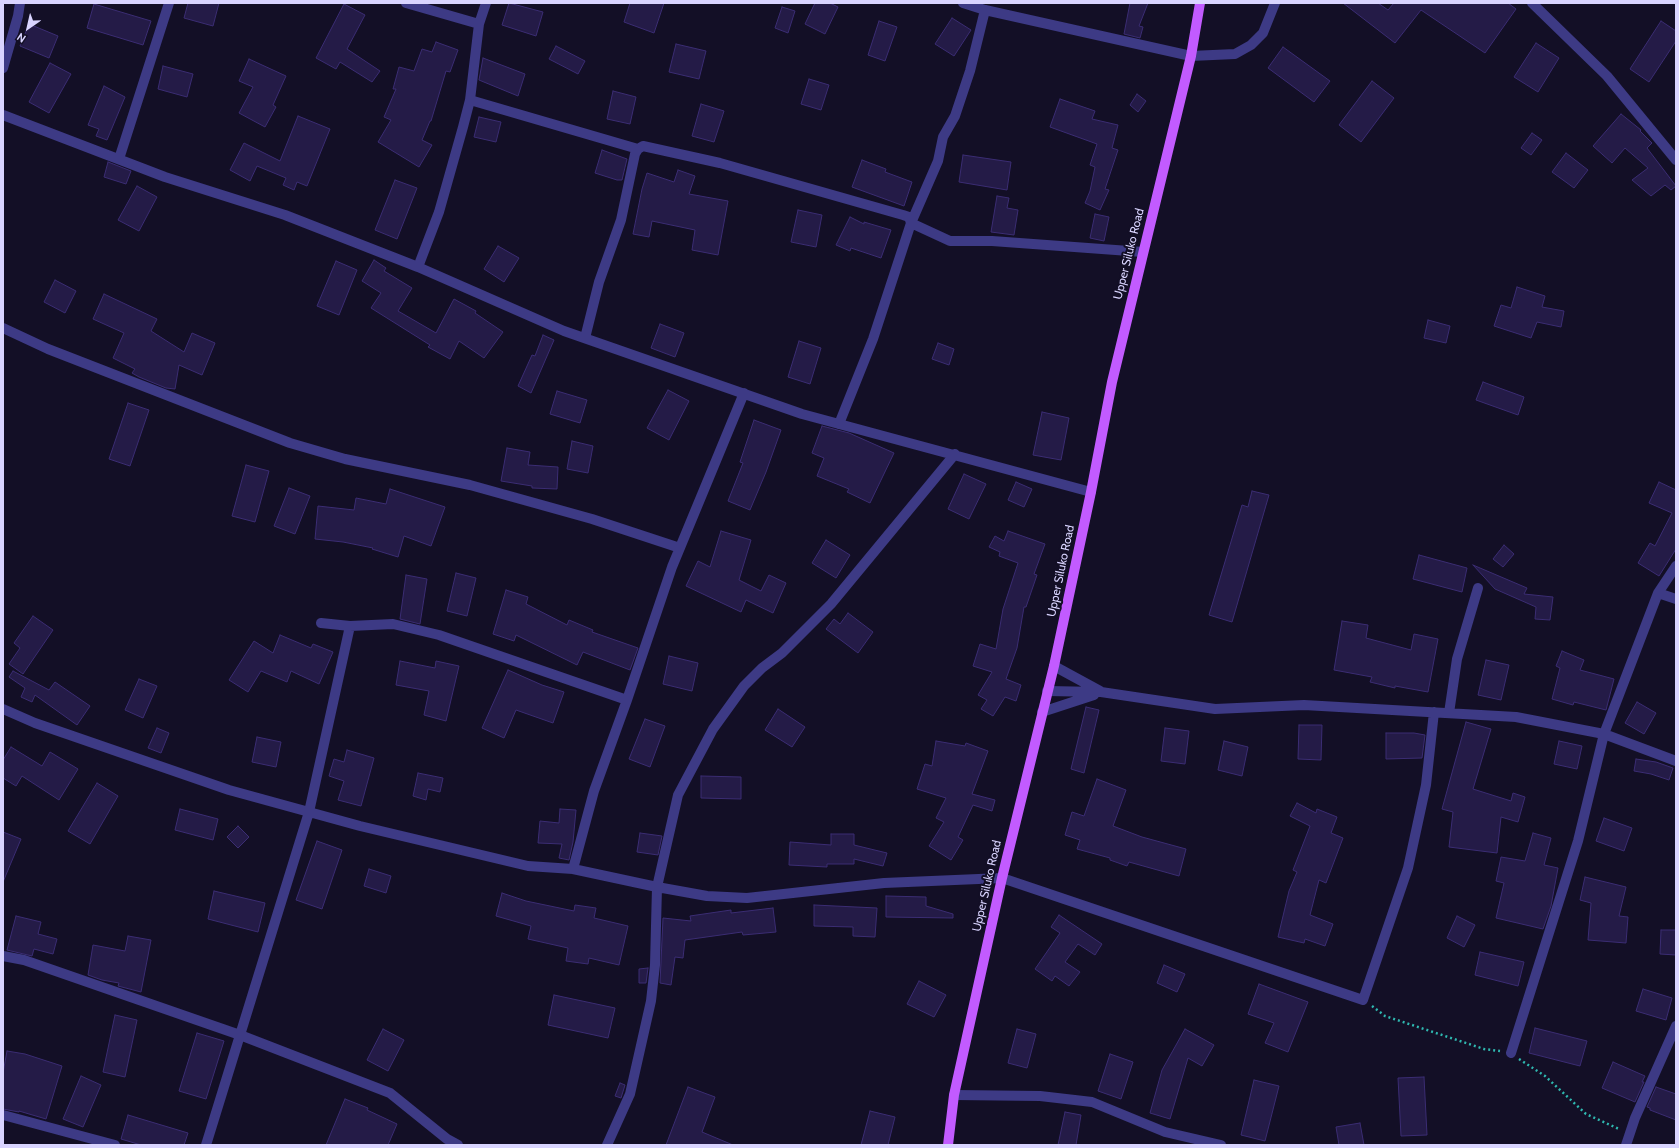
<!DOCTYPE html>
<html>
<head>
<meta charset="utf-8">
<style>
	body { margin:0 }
	#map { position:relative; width:1679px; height:1148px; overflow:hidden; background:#130f26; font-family:Cabin,sans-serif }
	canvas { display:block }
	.frame { position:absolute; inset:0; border:4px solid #d9d4ff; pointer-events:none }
	.north { position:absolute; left:8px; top:8px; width:40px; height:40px; -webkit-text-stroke:3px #130f26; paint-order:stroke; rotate:214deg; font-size:11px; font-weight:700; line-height:16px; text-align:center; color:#d9d4ff }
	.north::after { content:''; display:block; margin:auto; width:14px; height:18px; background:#d9d4ff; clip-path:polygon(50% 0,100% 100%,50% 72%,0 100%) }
</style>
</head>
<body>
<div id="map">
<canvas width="1679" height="1148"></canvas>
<div class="frame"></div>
<div class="north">N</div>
</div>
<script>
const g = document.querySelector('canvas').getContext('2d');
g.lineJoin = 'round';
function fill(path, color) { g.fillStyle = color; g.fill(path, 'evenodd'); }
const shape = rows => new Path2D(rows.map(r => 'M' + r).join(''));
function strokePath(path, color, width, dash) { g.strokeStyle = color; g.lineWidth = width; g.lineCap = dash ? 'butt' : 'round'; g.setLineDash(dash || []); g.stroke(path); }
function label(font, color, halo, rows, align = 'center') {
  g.font = font + ' Cabin,sans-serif'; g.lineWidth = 4; g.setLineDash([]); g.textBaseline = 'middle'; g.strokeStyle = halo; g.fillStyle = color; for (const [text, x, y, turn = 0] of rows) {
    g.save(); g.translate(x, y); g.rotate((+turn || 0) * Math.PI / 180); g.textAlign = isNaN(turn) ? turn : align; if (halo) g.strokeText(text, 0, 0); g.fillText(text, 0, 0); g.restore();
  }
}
const building = shape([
	[188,3,219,3,213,26,184,18,188,3],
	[509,3,543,12,536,36,502,25,509,3],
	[630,3,664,3,654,33,624,22,630,3],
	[815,3,830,3,838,7,825,34,805,24,815,3],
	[1130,3,1148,3,1139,26,1143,27,1140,38,1124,34,1130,3],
	[1343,3,1378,3,1388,10,1394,3,1508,3,1516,9,1485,53,1421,10,1395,43,1343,3],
	[94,4,151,21,143,45,87,28,94,4],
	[344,4,365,15,347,49,380,71,372,82,340,62,336,69,316,58,344,4],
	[782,7,795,11,788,33,775,28,782,7],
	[952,18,971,30,954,56,935,44,952,18],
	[879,21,897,27,885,61,868,55,879,21],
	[1661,21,1676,31,1676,41,1649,82,1630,69,1661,21],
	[29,24,58,36,49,58,20,46,29,24],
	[436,42,458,50,450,72,446,71,431,121,430,121,422,140,432,145,419,167,378,142,391,120,384,117,396,89,393,89,399,67,414,71,422,49,432,52,436,42],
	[1536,43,1559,58,1538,92,1514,77,1536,43],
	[676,44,706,51,699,79,669,72,676,44],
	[556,46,585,61,578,74,549,59,556,46],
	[1283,47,1330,81,1314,102,1268,68,1283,47],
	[483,58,525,74,518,96,479,80,483,58],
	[249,59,286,76,273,105,276,107,265,127,239,113,253,87,239,81,249,59],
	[50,63,71,74,49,113,29,102,50,63],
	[163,66,193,74,187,97,158,89,163,66],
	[809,79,829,85,821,110,801,104,809,79],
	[1372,81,1394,98,1361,142,1339,125,1372,81],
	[104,86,125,97,107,140,96,136,99,129,88,125,104,86],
	[613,91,636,97,630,124,607,119,613,91],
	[1137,94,1146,101,1138,112,1130,105,1137,94],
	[1060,99,1095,111,1092,119,1118,125,1112,148,1118,150,1105,189,1109,190,1100,210,1085,203,1090,191,1095,167,1090,165,1097,144,1050,127,1060,99],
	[701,104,724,111,714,142,692,136,701,104],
	[1621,114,1641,130,1640,131,1652,143,1647,148,1676,186,1671,190,1665,185,1651,196,1632,180,1648,168,1625,148,1612,163,1593,146,1621,114],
	[298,116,330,129,307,186,297,182,294,190,283,185,286,178,257,166,250,181,230,170,244,143,280,161,298,116],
	[479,117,501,122,496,142,474,137,479,117],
	[1532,133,1542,140,1531,155,1521,148,1532,133],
	[602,150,627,159,622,180,617,180,595,173,602,150],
	[1566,153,1588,170,1574,188,1552,172,1566,153],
	[963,155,1011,162,1007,190,959,182,963,155],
	[862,160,886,169,885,172,912,182,904,206,852,187,862,160],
	[108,162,131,171,126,184,104,177,108,162],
	[678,170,695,176,689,194,728,201,718,255,692,250,695,230,652,221,649,237,633,234,642,189,647,173,674,182,678,170],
	[395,180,417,188,397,239,375,230,395,180],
	[137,186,157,197,139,231,118,220,137,186],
	[997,196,1009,198,1007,208,1018,210,1014,235,991,232,997,196],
	[798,210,822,215,816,247,791,242,798,210],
	[1095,214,1109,217,1104,241,1090,238,1095,214],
	[850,217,864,224,864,222,891,230,881,258,851,248,850,251,836,245,850,217],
	[498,246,519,258,504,282,484,269,498,246],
	[374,260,386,268,384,271,412,288,398,311,436,333,454,299,476,311,475,313,503,332,484,358,459,341,450,359,428,347,430,345,371,308,381,293,362,281,374,260],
	[336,261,357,270,339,315,317,306,336,261],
	[55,280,76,291,65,313,44,302,55,280],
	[1517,287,1545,296,1542,307,1564,311,1561,327,1537,322,1531,338,1494,326,1501,305,1511,308,1517,287],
	[104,294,157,319,151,331,184,352,192,333,215,343,202,375,179,365,175,389,166,388,139,377,132,373,135,369,113,358,124,333,93,319,104,294],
	[1428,320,1450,326,1446,343,1424,338,1428,320],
	[660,324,684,333,675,357,651,348,660,324],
	[543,335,554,340,531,393,518,386,532,355,535,356,543,335],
	[799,341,821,348,810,384,788,377,799,341],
	[938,343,954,349,949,365,932,359,938,343],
	[1483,382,1524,397,1518,415,1476,400,1483,382],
	[668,390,689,401,669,440,647,428,668,390],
	[557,391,587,400,580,423,550,414,557,391],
	[128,403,149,410,130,466,109,459,128,403],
	[1042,412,1069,418,1061,460,1033,455,1042,412],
	[754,420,781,430,766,472,750,510,728,501,743,463,740,462,754,420],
	[822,426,849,433,894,453,870,503,847,492,849,489,817,476,824,458,812,453,822,426],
	[572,441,593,446,588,473,567,469,572,441],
	[507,448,530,452,528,465,558,467,557,489,532,488,532,486,501,481,507,448],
	[246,465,269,471,255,522,232,516,246,465],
	[964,474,986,484,969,519,948,509,964,474],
	[1016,482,1032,489,1024,507,1008,500,1016,482],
	[1659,482,1676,490,1676,549,1659,576,1638,563,1650,543,1655,546,1672,513,1649,503,1659,482],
	[289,488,310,496,295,534,274,526,289,488],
	[390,489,445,507,431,546,404,536,398,557,372,549,373,548,343,542,315,539,318,506,354,510,356,498,386,504,390,489],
	[1252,491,1269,495,1232,622,1209,615,1242,505,1248,507,1252,491],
	[721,531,751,540,739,580,761,591,769,575,786,583,773,613,746,600,741,612,686,586,698,561,710,567,721,531],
	[1008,531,1045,544,1034,574,1037,575,1026,607,1024,607,1017,648,1006,679,1021,685,1016,701,1005,697,993,716,981,709,987,700,978,695,992,672,973,666,980,644,996,649,1003,609,1018,563,999,556,1000,552,989,547,995,536,1004,541,1008,531],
	[826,540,850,555,836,578,812,563,826,540],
	[1504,545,1514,554,1503,567,1493,559,1504,545],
	[1419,555,1467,568,1462,592,1413,579,1419,555],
	[1473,565,1527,588,1524,594,1553,597,1550,620,1535,619,1536,607,1495,589,1473,565],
	[456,573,476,578,467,616,447,611,456,573],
	[406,575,427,579,420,624,400,619,406,575],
	[506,590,528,597,526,604,567,625,569,620,593,630,592,632,638,648,630,670,583,652,577,665,516,635,514,641,493,634,506,590],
	[848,613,873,632,858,653,826,629,834,619,840,624,848,613],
	[33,616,53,630,23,674,9,664,20,648,14,643,33,616],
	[1342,621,1368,625,1366,638,1411,650,1414,634,1438,639,1428,692,1395,686,1395,688,1370,682,1372,677,1334,670,1342,621],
	[280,635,311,648,313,644,333,652,319,684,291,671,287,682,261,671,248,692,229,680,254,641,273,653,280,635],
	[1562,651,1584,660,1580,670,1614,679,1606,710,1574,702,1573,705,1552,699,1560,668,1556,666,1562,651],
	[669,656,698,663,692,691,663,684,669,656],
	[1486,660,1509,665,1501,700,1478,695,1486,660],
	[400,661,435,668,436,661,459,666,446,721,424,715,429,691,396,685,400,661],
	[508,670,542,685,564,692,553,723,516,710,504,738,482,728,508,670],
	[13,671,49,690,55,682,90,706,77,725,35,695,32,702,21,697,25,688,9,677,13,671],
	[139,679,157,686,143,718,125,710,139,679],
	[1637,702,1656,713,1644,734,1625,723,1637,702],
	[1086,707,1099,710,1084,773,1071,769,1086,707],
	[778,709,805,727,792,747,765,730,778,709],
	[645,719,665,726,650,767,629,759,645,719],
	[1466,722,1491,729,1473,789,1511,801,1513,793,1525,797,1518,822,1501,817,1497,853,1449,847,1453,812,1442,809,1466,722],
	[1299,725,1322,725,1321,760,1298,759,1299,725],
	[157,728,169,733,161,753,148,748,157,728],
	[1165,728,1189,731,1185,764,1161,761,1165,728],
	[1386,733,1414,733,1425,735,1422,758,1386,759,1386,733],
	[257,737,281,742,276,767,252,762,257,737],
	[936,741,965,746,966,743,988,751,972,794,995,800,992,811,973,805,958,837,963,840,951,860,929,846,944,822,936,818,946,798,917,789,925,764,932,766,936,741],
	[1224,741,1248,747,1242,776,1218,770,1224,741],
	[1559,741,1582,746,1577,769,1554,764,1559,741],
	[11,747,42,766,50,752,78,769,59,800,22,776,16,786,3,778,3,760,11,747],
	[347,750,374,758,361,806,338,800,344,781,329,776,334,759,344,762,347,750],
	[1636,759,1656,762,1673,768,1669,780,1651,774,1634,771,1636,759],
	[418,773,443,778,440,792,428,789,426,800,413,796,418,773],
	[701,776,741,777,741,799,701,798,701,776],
	[1097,779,1126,790,1113,826,1142,837,1186,849,1179,876,1129,862,1127,866,1110,860,1110,858,1077,849,1080,840,1065,835,1072,812,1084,816,1097,779],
	[97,783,118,796,90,844,68,831,97,783],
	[1297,803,1316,813,1317,809,1337,817,1331,833,1343,838,1326,883,1319,880,1310,915,1333,924,1325,946,1305,939,1304,943,1278,937,1289,891,1297,872,1293,870,1310,826,1290,816,1297,803],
	[180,809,218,819,213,840,175,830,180,809],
	[560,809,576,810,573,842,569,860,559,858,562,844,538,843,540,821,559,823,560,809],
	[1604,818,1632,828,1624,851,1596,841,1604,818],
	[238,826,249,837,238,848,227,837,238,826],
	[3,832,21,839,3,882,3,832],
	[640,833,662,836,658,855,637,852,640,833],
	[1533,833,1551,838,1544,865,1558,868,1551,906,1543,929,1496,918,1504,883,1496,881,1501,857,1525,861,1533,833],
	[831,834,854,834,854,845,887,853,883,866,854,859,854,864,827,864,827,867,789,865,790,842,831,845,831,834],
	[317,841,342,850,322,909,296,900,317,841],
	[369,869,391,876,386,893,364,886,369,869],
	[1585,877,1626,887,1619,916,1628,917,1626,943,1588,940,1591,903,1580,900,1585,877],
	[214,891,265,903,258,932,208,919,214,891],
	[502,893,526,901,574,911,575,905,596,908,594,918,628,926,619,965,589,958,588,964,566,961,568,948,528,939,531,926,496,916,502,893],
	[886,896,926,897,926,906,953,914,953,918,886,917,886,896],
	[814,905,877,908,875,937,853,936,853,927,814,926,814,905],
	[773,908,776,932,743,935,742,932,685,940,683,958,675,957,671,985,660,983,663,918,691,921,690,916,731,910,731,913,773,908],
	[1059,915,1102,944,1095,955,1078,944,1065,962,1080,972,1069,986,1055,976,1052,981,1035,969,1060,933,1051,927,1059,915],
	[16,916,41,922,38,934,57,939,53,954,34,949,32,956,7,950,16,916],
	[1457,916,1475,925,1464,947,1447,938,1457,916],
	[1661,930,1676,930,1676,955,1660,954,1661,930],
	[128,936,151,940,141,992,118,986,119,983,102,980,88,975,93,945,125,951,128,936],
	[1480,952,1524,962,1518,986,1475,975,1480,952],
	[1164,965,1185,974,1177,992,1157,983,1164,965],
	[648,968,646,983,639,983,639,969,648,968],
	[919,981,946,995,934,1017,907,1004,919,981],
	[1259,984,1308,1002,1288,1052,1265,1043,1274,1023,1248,1014,1259,984],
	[1643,989,1672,998,1666,1020,1636,1011,1643,989],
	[554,995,615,1008,608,1038,548,1025,554,995],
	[115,1015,137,1020,125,1077,103,1072,115,1015],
	[1535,1028,1587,1041,1580,1066,1529,1053,1535,1028],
	[383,1029,404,1040,388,1071,367,1060,383,1029],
	[1017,1029,1036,1034,1027,1068,1008,1063,1017,1029],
	[1185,1029,1214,1045,1202,1066,1188,1058,1170,1119,1150,1113,1162,1070,1185,1029],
	[197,1033,224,1041,206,1099,179,1091,197,1033],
	[7,1051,25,1054,62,1066,46,1119,19,1111,19,1112,3,1109,3,1073,7,1051],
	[1110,1054,1133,1062,1121,1099,1098,1091,1110,1054],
	[1613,1062,1645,1076,1642,1082,1644,1082,1635,1102,1602,1088,1613,1062],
	[81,1076,101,1085,83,1127,63,1119,81,1076],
	[1424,1077,1427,1135,1401,1136,1398,1078,1424,1077],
	[1254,1080,1279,1086,1265,1141,1241,1135,1254,1080],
	[620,1083,625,1085,621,1098,615,1096,620,1083],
	[688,1087,715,1097,702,1132,733,1145,666,1145,688,1087],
	[1656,1087,1676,1094,1676,1120,1650,1110,1650,1108,1647,1107,1656,1087],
	[345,1099,368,1108,367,1110,397,1124,388,1145,326,1145,345,1099],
	[870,1111,895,1117,888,1145,861,1145,870,1111],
	[1065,1112,1081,1115,1076,1145,1058,1145,1065,1112],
	[128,1115,188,1133,184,1145,141,1145,121,1139,128,1115],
	[1360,1123,1364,1145,1339,1145,1336,1127,1360,1123]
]);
fill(building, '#241b47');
strokePath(building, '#3b2d73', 1);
strokePath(shape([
	[1372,1006,1385,1016,1484,1049,1500,1051],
	[1519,1059,1545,1076,1586,1114,1619,1129]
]), '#2fb8b0', 2.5, [2, 3]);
strokePath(shape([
	[406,3,479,24],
	[963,3,985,10,1191,56,1235,54,1251,45,1263,33,1275,3],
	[1532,3,1607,76,1676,160],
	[985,10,970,71,955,116,943,137,938,161,911,223,950,241,992,241,1143,252],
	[3,68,18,16,20,3],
	[470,100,638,149],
	[3,115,165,177,285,215,418,267,564,331,802,414,1091,492],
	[119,159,169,3],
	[418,267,439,212,463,127,470,100,479,24,486,3],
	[3,328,48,349,290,443,345,459,470,485,592,519,680,548],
	[585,338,599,282,621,220,635,154,638,149,643,146,720,163,903,215,909,217,911,223,873,339,839,424],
	[1658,593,1676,599],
	[321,623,350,626,393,624,439,635,627,700],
	[1054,666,1100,691],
	[1047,691,1101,692,1215,709,1304,705,1516,717,1604,734,1676,761],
	[3,709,35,723,229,790,360,826,528,866,573,869,657,887,707,896,747,898,884,883,1002,878,1363,1000,1408,868,1426,785,1434,712],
	[1042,712,1094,695],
	[1449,713,1457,659,1478,588],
	[573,869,594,791,627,700,672,567,744,393],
	[3,956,24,960,240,1035,390,1093,447,1139,458,1145],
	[1511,1053,1578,841,1604,734,1658,593,1676,566],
	[954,1095,1040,1096,1092,1102,1165,1132,1221,1145],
	[3,1115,115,1145],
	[206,1145,309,812,350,626],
	[607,1145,630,1094,651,1001,655,965,657,887,678,795,713,729,744,686,762,668,782,653,831,604,955,454],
	[1626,1145,1635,1118,1676,1026]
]), '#3d3a85', 10);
strokePath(shape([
	[948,1145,954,1095,1002,878,1054,666,1091,492,1112,382,1191,56,1200,3]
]), '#c25bff', 10);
label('12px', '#d9d4ff', '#130f26', [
	["Upper Siluko Road",1129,254,-76],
	["Upper Siluko Road",1061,571,-78],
	["Upper Siluko Road",987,886,-77]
]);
</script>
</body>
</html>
